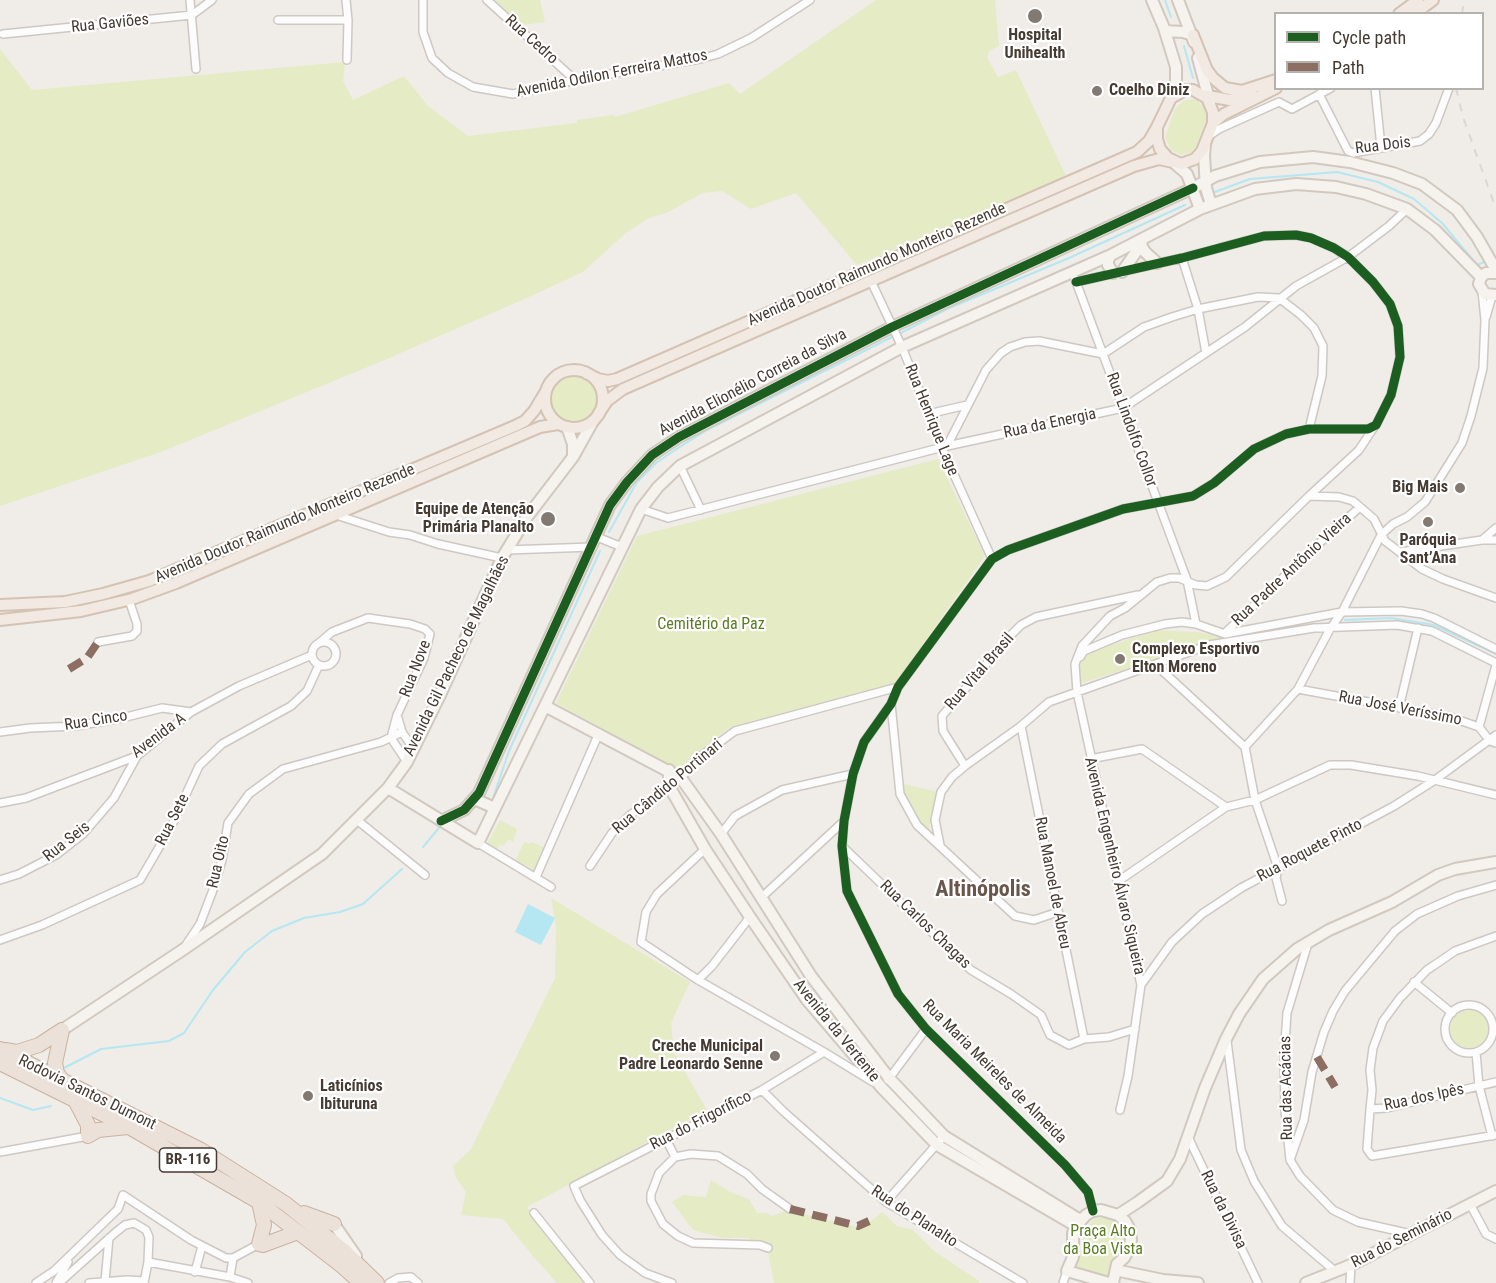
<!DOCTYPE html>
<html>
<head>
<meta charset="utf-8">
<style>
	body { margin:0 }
	#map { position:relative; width:1496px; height:1283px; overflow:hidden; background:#f0ece8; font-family:"Roboto Condensed",sans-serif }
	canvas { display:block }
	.legend { position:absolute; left:1274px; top:12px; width:210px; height:78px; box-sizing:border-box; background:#fff; border:2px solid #b5b1ad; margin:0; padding:8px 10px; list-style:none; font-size:18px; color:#463b33 }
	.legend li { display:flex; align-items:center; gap:12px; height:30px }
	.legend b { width:30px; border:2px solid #b5b1ad }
</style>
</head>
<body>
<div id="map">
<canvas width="1496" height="1283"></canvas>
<ul class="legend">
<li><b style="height:8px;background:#1b5e20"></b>Cycle path</li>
<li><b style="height:8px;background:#8d6e63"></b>Path</li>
</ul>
</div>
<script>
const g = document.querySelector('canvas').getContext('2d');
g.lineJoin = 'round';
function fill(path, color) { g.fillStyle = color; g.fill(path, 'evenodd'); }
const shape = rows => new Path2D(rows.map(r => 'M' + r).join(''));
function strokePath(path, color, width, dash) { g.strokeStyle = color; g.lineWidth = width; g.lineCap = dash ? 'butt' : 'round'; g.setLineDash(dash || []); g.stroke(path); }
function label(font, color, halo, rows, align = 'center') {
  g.font = font + ' "Roboto Condensed",sans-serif'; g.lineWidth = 4.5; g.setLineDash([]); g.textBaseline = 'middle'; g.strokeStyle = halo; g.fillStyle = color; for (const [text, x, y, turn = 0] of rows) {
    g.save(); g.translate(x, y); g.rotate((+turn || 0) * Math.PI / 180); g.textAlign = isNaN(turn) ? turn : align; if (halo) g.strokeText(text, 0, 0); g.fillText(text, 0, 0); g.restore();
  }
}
fill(shape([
	[494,0,540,0,545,22,522,25],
	[876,0,995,0,999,46,989,51,987,58,998,77,1016,70,1066,176,857,265,796,193,751,209,722,191,703,193,666,213,649,218,627,232,583,272,531,296,387,359,161,452,0,506,0,49,32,90,345,62,343,81,353,100,404,76,428,106,468,136,577,123,577,120,614,115,615,117,729,83,740,94],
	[1193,99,1198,101,1205,108,1207,117,1196,147,1191,152,1181,155,1171,150,1165,137,1175,109,1183,101],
	'549 400a25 25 0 1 1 50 0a25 25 0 1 1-50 0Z',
	[938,459,985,556,895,684,729,728,695,754,679,770,556,703,637,536],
	[1157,630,1196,632,1227,637,1079,684,1079,663,1085,654],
	[900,783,938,792,929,828,934,836,918,823,903,794],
	[500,820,517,829,513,842,508,839,504,846,500,844,497,850,487,844],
	[524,842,529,844,532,842,546,848,536,871,516,860],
	[551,898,690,982,671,1023,674,1053,707,1110,527,1207,583,1283,557,1283,532,1255,503,1219,461,1215,466,1192,456,1178,453,1166,471,1149,555,978,556,928],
	'1450 1029a19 19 0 1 1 38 0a19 19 0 1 1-38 0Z',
	[711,1180,730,1192,749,1199,757,1213,767,1213,772,1216,788,1210,857,1227,867,1224,882,1212,897,1226,913,1230,934,1251,979,1281,979,1283,774,1283,768,1253,748,1238,722,1238,693,1230,672,1202,683,1195,706,1197],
	[1103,1217,1118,1221,1126,1234,1127,1242,1110,1279,1074,1270,1081,1251,1085,1228,1095,1219]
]), '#e5ecc5');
fill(shape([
	[528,904,555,918,541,945,515,932]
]), '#b4e7f2');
strokePath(shape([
	[1165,0,1171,17],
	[1184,46,1193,78],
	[1212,193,1250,179,1337,172,1378,182,1414,199,1442,223,1477,265,1486,261],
	[899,334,947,309,1069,258,1185,205],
	[609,532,637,482,656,463,678,448,707,430,894,336],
	[1345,620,1391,618,1434,625,1496,654],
	[493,798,509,751,600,551],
	[423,847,439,828],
	[64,1068,101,1049,169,1041,184,1033,213,990,245,952,272,931,304,918,340,912,363,904,402,869],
	[0,1098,33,1110,51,1106]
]), '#b4e7f2', 2);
const street = shape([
	[190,0,196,69],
	[346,0,348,20,347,60],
	[423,0,423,32,432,58,448,73,473,87,513,94,575,80,700,59,718,54,751,38,810,0],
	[487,0,575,80],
	[278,20,348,20],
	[3,34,192,15,212,0],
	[1375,88,1381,147],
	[1319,94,1348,151,1353,153,1420,141,1429,134,1436,123,1449,88],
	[1210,135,1219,129,1279,102,1292,109,1331,88],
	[1182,258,1198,309,1206,353],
	[1075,279,1187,580,1196,624],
	[871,281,902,347,942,448,992,559],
	[1076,282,1182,258,1264,236,1296,235,1311,238,1334,248,1348,257,1373,282,1390,304,1398,326,1400,357,1391,395,1376,425,1368,429,1309,429,1286,434,1254,449,1214,483,1193,496,1123,509,1008,550,992,559,898,687,891,704,864,742,853,774,844,821,842,846,847,891,898,994,926,1029,1065,1165,1088,1192,1093,1211],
	[1486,317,1492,296],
	[928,414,967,405],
	[947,446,986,370,1001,353,1010,347,1025,342,1039,341,1103,354,1144,327,1172,317,1198,309,1258,297,1279,298,1301,315,1314,328,1323,346,1322,376,1309,429],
	[680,466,701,510],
	[1309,496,1359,450,1374,427],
	[641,509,668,518,947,446,1123,408,1245,327,1296,286,1348,257,1389,226,1407,209],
	[336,515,389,532,410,535,438,544,502,558],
	[597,537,622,547],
	[1482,540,1496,528],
	[507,550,592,547],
	[1400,552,1482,540,1496,540],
	[1226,632,1315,547,1360,507],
	'312 654a12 12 0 1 1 24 0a12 12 0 1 1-24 0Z',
	[98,642,132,636,137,631,137,624,129,600],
	[319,643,332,632,368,618,410,624,425,629,430,634,424,658,397,715,391,738,407,762],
	[1080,657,1084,651,1122,635,1165,624,1182,622,1196,624,1225,634,1342,612,1401,611,1422,614,1434,618,1496,649],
	[1156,665,1245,747,1255,800,1278,868,1276,878,1282,901],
	[1298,689,1450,717,1479,727,1490,741,1496,743],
	[891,704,900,794,917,825,1015,916,1034,920,1058,912],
	[1399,708,1418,628],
	[398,718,402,732,413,748],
	[1021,726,1084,1039],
	[1479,727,1496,665],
	[0,732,30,728,76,726,122,718,162,708,191,712],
	[1245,747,1298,689,1330,629,1342,612,1381,535,1393,524,1407,517,1425,502,1462,443,1471,416,1483,368,1485,320,1482,291],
	[1090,759,1142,749,1226,807],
	[965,766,943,731,942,716,1011,635,1021,625,1036,617,1138,595],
	[0,803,26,798,137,756,191,712,239,686,312,655],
	[357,820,425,875],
	[721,834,735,816,782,790,853,774],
	[478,843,551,887],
	[940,845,935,820,941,792,952,777,965,766,1021,726,1049,702,1209,645,1314,628,1397,625,1432,631,1496,663],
	[842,846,971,970,1011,994,1041,1015,1050,1035,1069,1045,1084,1039,1109,1037,1135,1029],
	[705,849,657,894,646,912,641,942,698,980,824,1052,873,1082],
	[590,866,612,833,630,815,681,778,698,758,735,731,898,687],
	[536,877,599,733],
	[0,880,19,874,56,855,83,834,114,798,137,756],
	[1117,882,1226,807,1255,800,1330,765,1351,765,1418,776,1496,795],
	[762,897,844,821],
	[1496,936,1455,951,1439,962,1427,970,1400,998,1383,1021,1373,1048,1370,1070,1372,1090,1370,1109,1387,1108,1496,1082],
	[0,940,42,925,140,880,171,827,199,766,222,744,291,706,307,691,319,665],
	[1308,943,1287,1013,1284,1056,1285,1110,1290,1160,1300,1176,1333,1210,1358,1222,1411,1234],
	[186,945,200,924,213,890,222,860,228,823,249,794,283,769,381,742,402,732],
	[698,980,712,966,750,917],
	[1414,982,1452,1013],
	[1141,985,1172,942,1202,914,1241,888,1394,806,1435,780,1496,735],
	'1445 1029a24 24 0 1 1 48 0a24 24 0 1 1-48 0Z',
	[1227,1041,1241,1150,1254,1181,1282,1226,1336,1272],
	[1476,1052,1479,1086,1492,1136],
	[888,1080,926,1029],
	[762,1090,783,1111,886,1202,1023,1283],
	[1370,1109,1367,1149,1372,1156,1496,1135],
	[1120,1110,1128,1076,1141,985,1077,692,1075,664,1082,646,1110,616,1125,608,1157,582,1170,578,1179,578,1196,585,1207,586,1226,577,1309,496,1339,497,1353,501,1374,519,1385,541,1422,569,1443,579,1496,598],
	[1188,1137,1258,1283],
	[666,1139,675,1157],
	[0,1152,88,1136],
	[1290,1160,1304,1120,1312,1072,1324,1032,1333,1011,1345,991,1395,931,1417,914,1458,896,1496,885],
	[886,1202,944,1136],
	[1470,1204,1486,1234,1496,1239],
	[534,1213,590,1283],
	[768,1248,760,1245,693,1243,678,1236,663,1224,651,1201,651,1194,659,1173,675,1157,691,1154,718,1156,747,1174,762,1189,790,1209],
	[148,1262,230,1277,248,1283],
	[195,1272,202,1246],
	[230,1277,233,1258],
	[105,1281,109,1238],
	[36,1283,54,1271,118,1209,123,1195,191,1240,226,1258,233,1258,259,1244],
	[56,1283,68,1262],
	[59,1283,116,1232,125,1225,134,1223,146,1230,149,1237,148,1262,144,1283],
	[89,1283,127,1280,144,1281],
	[389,1283,398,1278,411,1277,418,1283],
	[672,1283,645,1273,620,1255,602,1235,580,1200,574,1186,762,1090,824,1052],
	[1063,1283,1067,1271],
	[1350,1283,1351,1265]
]);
const secondary = shape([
	[1152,0,1164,28,1176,67,1176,82,1171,98],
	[1178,0,1194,42],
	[1165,31,1183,32,1193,35],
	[1198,58,1210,103],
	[1205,145,1204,155,1206,188,1211,204],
	[1173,162,1187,174,1200,209],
	[1142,240,1141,245,1145,252,1157,263],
	[1111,255,1108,260,1108,265,1113,273],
	[1122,272,1141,245],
	[1496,273,1486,273,1481,277,1479,284,1485,294,1496,295],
	[567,427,573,444,573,456],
	[545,706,681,778,721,834,811,976,889,1078,944,1136,1080,1220],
	[669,770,669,786,705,849,750,917,807,1000,882,1088,937,1145,1076,1226],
	[388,788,478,843,641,509,658,487,680,466,902,347,1111,255,1200,209,1255,189,1296,184,1336,187,1366,194,1407,209,1435,230,1481,277],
	[474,799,495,808],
	[441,821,464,810,479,793,610,505,627,482,652,455,679,437,892,327,1193,188,1215,176,1260,162,1313,157,1350,162,1393,173,1422,184,1457,210,1477,237,1496,270],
	[62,1030,181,951,322,854,388,788,407,762,440,695,502,558,527,517,573,457,593,421],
	[1118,1215,1138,1202,1167,1181,1180,1159,1205,1088,1226,1039,1239,1014,1263,979,1297,949,1329,930,1392,902,1438,875,1455,869,1496,862],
	[334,1224,356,1256],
	[1117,1269,1120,1271,1163,1280,1198,1283],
	[1109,1283,1067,1271,1073,1257,1073,1233,1076,1226,1086,1215,1093,1211,1101,1210,1118,1215,1125,1221,1130,1230,1131,1240,1129,1249,1124,1258,1117,1264,1113,1283],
	[1306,1283,1351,1265,1496,1191]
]);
const primary = shape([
	[1399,14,1418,0],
	[1414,14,1433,0],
	[1193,35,1207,70,1213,78,1225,88,1242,91,1276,80],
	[1185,90,1193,90,1207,98,1213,112,1213,123,1202,151,1195,159,1181,164,1168,158,1160,149,1157,139,1157,127,1171,98,1185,90],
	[1202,95,1230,100,1251,93],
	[1213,123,1224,114,1276,88],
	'545 399a29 29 0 1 1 58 0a29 29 0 1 1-58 0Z',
	[586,373,598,379,608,381,617,379,1137,152,1149,141,1157,127],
	[599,413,607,401,623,389,1134,166,1159,159,1173,162],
	[0,605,65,602,103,594,149,581,515,426,525,421,534,411,546,391],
	[0,620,81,611,132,599,176,583,540,427,558,424]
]);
const highway = shape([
	[62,1030,55,1063,57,1073,63,1081],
	[0,1049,201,1150,286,1204,344,1251,377,1283],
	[7,1050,17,1052,39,1045,62,1030],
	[0,1063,129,1127,259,1202,342,1266,361,1283],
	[76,1102,88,1125,88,1136,98,1130,128,1127],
	[259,1202,264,1225,259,1244,263,1245,298,1232],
	[304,1213,334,1224]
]);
strokePath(street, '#cdc8c4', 10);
strokePath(secondary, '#d1c9c0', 14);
strokePath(primary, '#d4c3b4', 14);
strokePath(highway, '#cab2a1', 16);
strokePath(street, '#fdfcfc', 7);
strokePath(secondary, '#f6f2ee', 10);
strokePath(primary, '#f1e9e2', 10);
strokePath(highway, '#ece1d8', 14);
strokePath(shape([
	[1462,14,1464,0],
	[1456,88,1463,117,1496,209]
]), '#d9d8d8', 2, [8, 8]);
strokePath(shape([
	[69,669,87,658,98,642],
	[1317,1057,1335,1087],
	[790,1209,858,1226,869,1221]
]), '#8d6e63', 8, [15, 8]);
strokePath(shape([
	[1076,282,1182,258,1264,236,1296,235,1311,238,1334,248,1348,257,1373,282,1390,304,1398,326,1400,357,1391,395,1376,425,1368,429,1309,429,1286,434,1254,449,1214,483,1193,496,1123,509,1008,550,992,559,898,687,891,704,864,742,853,774,844,821,842,846,847,891,898,994,926,1029,1065,1165,1088,1192,1093,1211],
	[441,821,464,810,479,793,610,505,627,482,652,455,679,437,892,327,1193,188]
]), '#1b5e20', 9);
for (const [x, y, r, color] of [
	[1035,16,8,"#827972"],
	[1097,91,6,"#827972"],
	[1460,488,6,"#827972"],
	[548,519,8,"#827972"],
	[1428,522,6,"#827972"],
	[1120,659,6,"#827972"],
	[775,1056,6,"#827972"],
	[308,1096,6,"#827972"]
]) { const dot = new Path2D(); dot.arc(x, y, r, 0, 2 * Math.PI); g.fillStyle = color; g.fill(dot); strokePath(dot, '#fff', 2); }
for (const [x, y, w] of [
	[188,1160,57]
]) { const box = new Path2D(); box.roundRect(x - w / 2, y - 12, w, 24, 4.5); g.fillStyle = '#fff'; g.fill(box); strokePath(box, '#463b33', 1.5); }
label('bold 15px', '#463b33', null, [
	["BR-116",188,1160]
]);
label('16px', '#463b33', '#fff', [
	["Rua Gaviões",110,24,-6],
	["Rua Cedro",531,40,42],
	["Avenida Odilon Ferreira Mattos",612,74,-11],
	["Rua Dois",1383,146,-7],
	["Avenida Doutor Raimundo Monteiro Rezende",877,265,-24],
	["Avenida Elionélio Correia da Silva",753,383,-28],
	["Rua Henrique Lage",931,420,68],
	["Rua da Energia",1050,424,-12],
	["Rua Lindolfo Collor",1131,430,70],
	["Avenida Doutor Raimundo Monteiro Rezende",285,524,-23],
	["Rua Padre Antônio Vieira",1292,570,-43],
	["Avenida Gil Pacheco de Magalhães",457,656,-64],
	["Rua Nove",416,669,-69],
	["Rua Vital Brasil",980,672,-49],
	["Rua José Veríssimo",1400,709,11],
	["Rua Cinco",96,721,-9],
	["Avenida A",159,736,-37],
	["Rua Cândido Portinari",668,787,-40],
	["Rua Sete",173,820,-63],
	["Rua Seis",67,842,-38],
	["Rua Roquete Pinto",1310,851,-28],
	["Rua Oito",219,862,-77],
	["Avenida Engenheiro Álvaro Siqueira",1114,866,77],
	["Rua Manoel de Abreu",1052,883,79],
	["Rua Carlos Chagas",925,925,44],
	["Avenida da Vertente",836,1031,51],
	["Rua Maria Meireles de Almeida",994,1072,45],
	["Rua das Acácias",1287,1088,-91],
	["Rodovia Santos Dumont",87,1093,26],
	["Rua dos Ipês",1424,1098,-12],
	["Rua do Frigorífico",701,1121,-27],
	["Rua da Divisa",1223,1210,64],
	["Rua do Planalto",914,1217,33],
	["Rua do Seminário",1402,1239,-27]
]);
label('bold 16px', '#463b33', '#fff', [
	["Hospital",1035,36,"center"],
	["Unihealth",1035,54,"center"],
	["Coelho Diniz",1109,91],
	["Big Mais",1448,488,"right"],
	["Equipe de Atenção",534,510,"right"],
	["Primária Planalto",534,528,"right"],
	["Paróquia",1428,541,"center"],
	["Sant’Ana",1428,559,"center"],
	["Complexo Esportivo",1132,650],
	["Elton Moreno",1132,668],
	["Creche Municipal",763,1047,"right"],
	["Padre Leonardo Senne",763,1065,"right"],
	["Laticínios",320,1087],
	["Ibituruna",320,1105]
], 'left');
label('16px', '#587d22', '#fff', [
	["Cemitério da Paz",711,625],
	["Praça Alto",1103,1232],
	["da Boa Vista",1103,1250]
]);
label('bold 22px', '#6a564a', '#fff', [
	["Altinópolis",983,890]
]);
</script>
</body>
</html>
